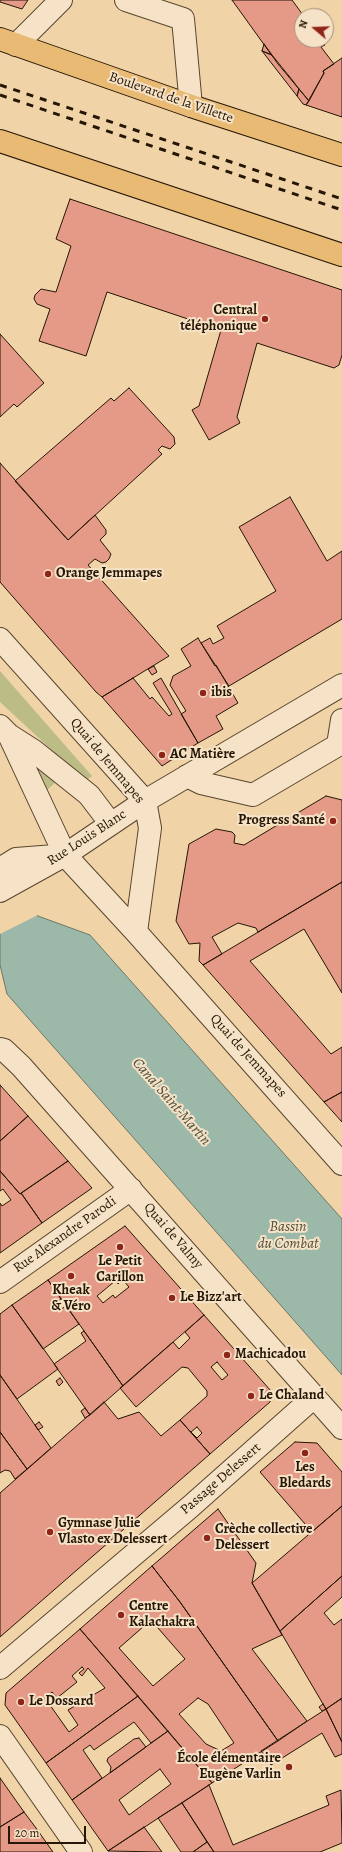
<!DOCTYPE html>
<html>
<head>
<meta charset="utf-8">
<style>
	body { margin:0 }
	#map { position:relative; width:342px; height:1852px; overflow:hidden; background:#f1d3a8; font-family:Alegreya,serif }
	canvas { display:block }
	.north { position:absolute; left:294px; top:8px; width:40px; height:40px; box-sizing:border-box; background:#f6e2c6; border:1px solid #a29079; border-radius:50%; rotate:289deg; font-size:11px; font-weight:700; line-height:16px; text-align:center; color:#251605 }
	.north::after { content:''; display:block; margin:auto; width:14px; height:18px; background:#8f2418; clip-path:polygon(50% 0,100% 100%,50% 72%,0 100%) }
	.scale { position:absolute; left:8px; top:1826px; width:78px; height:18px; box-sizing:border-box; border:2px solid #251605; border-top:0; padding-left:5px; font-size:12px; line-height:14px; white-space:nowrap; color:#251605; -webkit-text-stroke:3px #f6e2c6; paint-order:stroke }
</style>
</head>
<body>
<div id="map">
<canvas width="342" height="1852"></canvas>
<div class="north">N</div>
<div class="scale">20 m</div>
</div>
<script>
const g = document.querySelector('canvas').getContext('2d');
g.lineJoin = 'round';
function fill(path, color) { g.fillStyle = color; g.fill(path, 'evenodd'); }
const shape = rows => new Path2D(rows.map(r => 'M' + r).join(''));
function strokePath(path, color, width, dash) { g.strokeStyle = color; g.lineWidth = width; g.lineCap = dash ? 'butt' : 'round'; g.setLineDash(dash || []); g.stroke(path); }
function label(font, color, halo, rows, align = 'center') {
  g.font = font + ' Alegreya,serif'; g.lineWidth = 4; g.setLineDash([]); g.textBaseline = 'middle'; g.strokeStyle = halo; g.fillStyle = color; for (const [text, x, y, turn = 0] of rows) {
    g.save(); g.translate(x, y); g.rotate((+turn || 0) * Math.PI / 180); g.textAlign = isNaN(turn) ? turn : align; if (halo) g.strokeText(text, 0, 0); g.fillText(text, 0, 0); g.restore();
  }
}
fill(shape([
	[0,671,92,776,85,781,0,702],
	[26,755,58,780,45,792]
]), '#bcbc86');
const water = shape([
	[0,868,38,916,90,935,342,1219,342,1375,7,994,0,965,0,868]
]);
fill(water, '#9bb8a9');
strokePath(water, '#6c7767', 1);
fill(shape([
	[0,866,40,914,0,934]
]), '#f1d3a8');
const building = shape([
	[0,0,28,0,22,9,0,2,0,0],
	[232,0,292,0,303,15,307,13,309,16,302,16,302,40,322,40,325,45,321,47,334,64,323,71,324,73,309,101,278,64,232,0],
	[264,44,272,55,262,51,264,44],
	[262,51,272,55,293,81,299,89,297,96,262,51],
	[342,58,342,117,306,105,324,73,323,71,342,58],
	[299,89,309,101,306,105,303,104,297,96,299,89],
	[70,199,342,290,342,355,339,365,334,368,257,343,237,417,240,423,209,440,192,410,199,406,221,330,107,292,86,356,39,341,50,309,37,304,34,299,35,295,41,289,56,292,71,246,56,239,70,199],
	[0,334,44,383,17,407,14,404,0,417,0,334],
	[129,388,174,437,175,444,170,449,162,446,158,450,162,454,68,540,15,481,111,398,114,401,129,388],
	[0,463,68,540,95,515,106,530,106,534,100,540,111,554,109,559,106,562,102,563,95,559,88,565,169,656,102,697,96,692,0,582,0,463],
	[290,497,327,561,342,551,342,619,229,686,201,643,210,638,213,644,224,638,217,626,276,591,239,527,290,497],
	[198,638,215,666,216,665,238,703,216,716,223,729,198,743,181,714,186,711,170,685,173,676,191,666,181,649,198,638],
	[154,666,157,672,152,675,148,669,154,666],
	[133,678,150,699,152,697,169,716,172,714,153,683,161,678,198,743,162,766,102,697,133,678],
	[326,796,342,800,342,882,258,932,256,928,238,923,212,937,222,954,203,965,199,961,200,943,189,944,176,921,189,844,216,829,232,832,235,835,234,843,244,845,326,796],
	[342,882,342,993,304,929,250,961,331,1054,342,1047,342,1092,324,1102,203,965,342,882],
	[0,1085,28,1116,0,1141,0,1085],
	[342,1092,342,1122,324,1102,342,1092],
	[28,1116,68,1161,20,1194,0,1171,0,1141,28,1116],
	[68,1161,92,1188,42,1223,21,1193,68,1161],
	[0,1171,20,1194,21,1193,42,1223,0,1253,0,1203,2,1206,11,1200,3,1189,0,1191,0,1171],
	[125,1226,204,1315,123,1386,48,1280,125,1226],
	[122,1279,129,1287,115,1298,113,1295,103,1303,97,1296,115,1281,118,1284,122,1279],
	[48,1280,61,1299,55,1303,60,1310,66,1306,79,1324,43,1349,12,1305,48,1280],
	[12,1305,58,1369,17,1399,0,1375,0,1314,12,1305],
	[204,1315,271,1391,270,1402,210,1454,180,1420,207,1396,207,1391,188,1368,182,1367,136,1407,120,1388,173,1342,179,1349,190,1338,185,1332,204,1315],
	[217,1362,228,1375,222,1380,211,1367,217,1362],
	[197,1427,202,1433,197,1438,191,1432,197,1427],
	[84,1331,123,1386,90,1415,54,1364,86,1341,81,1333,84,1331],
	[0,1375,51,1448,27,1469,0,1432,0,1375],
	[60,1378,63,1382,59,1386,56,1381,60,1378],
	[104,1402,118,1419,139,1412,161,1436,180,1420,210,1454,0,1637,0,1493,104,1402],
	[85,1408,90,1415,85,1418,81,1411,85,1408],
	[39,1422,43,1427,38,1430,35,1425,39,1422],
	[0,1432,27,1469,15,1479,10,1471,5,1470,0,1473,0,1432],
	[295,1442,317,1443,342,1472,342,1506,312,1532,260,1472,295,1442],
	[342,1506,342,1576,280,1631,252,1583,342,1506],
	[218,1509,256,1563,252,1583,282,1635,252,1649,307,1721,278,1741,180,1602,152,1566,218,1509],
	[152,1566,180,1602,278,1741,212,1783,80,1629,152,1566],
	[151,1620,185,1659,153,1686,119,1648,151,1620],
	[198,1698,208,1704,234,1743,221,1751,206,1744,179,1714,198,1698],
	[342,1576,342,1597,324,1613,334,1625,342,1619,342,1698,326,1709,280,1631,342,1576],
	[80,1629,138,1696,46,1763,5,1705,6,1693,80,1629],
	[82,1667,84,1669,79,1673,82,1676,88,1668,105,1688,68,1710,78,1725,69,1732,45,1698,52,1692,57,1698,77,1682,72,1676,82,1667],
	[138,1696,168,1731,151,1743,134,1722,94,1750,90,1745,83,1750,102,1778,72,1800,46,1763,138,1696],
	[341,1699,342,1701,342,1742,326,1709,341,1699],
	[323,1704,326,1709,322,1711,319,1707,323,1704],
	[326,1709,342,1742,342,1754,335,1757,322,1733,271,1765,261,1751,326,1709],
	[168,1731,212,1783,108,1851,72,1800,168,1731],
	[160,1769,171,1784,129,1815,119,1800,160,1769],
	[139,1738,146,1747,110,1773,111,1767,107,1761,108,1758,134,1739,139,1738],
	[0,1778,24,1812,0,1827,0,1778],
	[209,1785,233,1845,329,1805,326,1796,341,1790,342,1843,320,1852,214,1852,182,1803,209,1785],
	[182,1803,207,1842,193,1852,181,1852,158,1818,182,1803],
	[24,1812,36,1828,53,1852,0,1852,0,1827,24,1812],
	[144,1827,162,1852,108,1851,144,1827],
	[207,1842,214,1852,193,1852,207,1842]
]);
fill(building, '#e59987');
strokePath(building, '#251605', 1);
const minor = shape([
	[126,0,183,19,191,106],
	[16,45,61,0],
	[0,639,145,801,150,828,136,932],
	[0,726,9,735,65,855,136,932,342,1164],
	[9,735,34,751,89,795,111,824],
	[187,776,201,783,253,795,338,745,342,720],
	[0,869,16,859,55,856],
	[0,891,65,855,145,801,342,685],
	[0,1049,4,1050,21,1066,342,1428],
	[0,1282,131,1189],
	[0,1668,190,1507,314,1397],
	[0,1736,81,1852]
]);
const major = shape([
	[0,39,191,106,342,155],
	[0,141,342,255]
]);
strokePath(minor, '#58452e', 24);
strokePath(major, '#251605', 24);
strokePath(minor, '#f6e2c6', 22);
strokePath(major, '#e8ba74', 22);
strokePath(shape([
	[0,85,342,199],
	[0,95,342,210]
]), '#251605', 3, [7, 7]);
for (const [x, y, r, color] of [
	[265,319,4,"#8f2418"],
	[48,574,4,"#8f2418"],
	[203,693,4,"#8f2418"],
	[162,755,4,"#8f2418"],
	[333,821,4,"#8f2418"],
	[120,1247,4,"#8f2418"],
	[71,1276,4,"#8f2418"],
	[172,1298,4,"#8f2418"],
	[227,1355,4,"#8f2418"],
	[251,1396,4,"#8f2418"],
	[305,1453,4,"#8f2418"],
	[50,1532,4,"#8f2418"],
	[207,1538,4,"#8f2418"],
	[121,1615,4,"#8f2418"],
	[21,1702,4,"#8f2418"],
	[289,1767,4,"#8f2418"]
]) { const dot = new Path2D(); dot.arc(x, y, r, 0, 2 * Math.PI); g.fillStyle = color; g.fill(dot); strokePath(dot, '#f6e2c6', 1.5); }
label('14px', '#251605', '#f6e2c6', [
	["Boulevard de la Villette",171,98,19],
	["Quai de Jemmapes",107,761,50],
	["Rue Louis Blanc",87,838,-33],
	["Quai de Jemmapes",248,1056,48],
	["Rue Alexandre Parodi",65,1235,-35],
	["Quai de Valmy",173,1236,49],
	["Passage Delessert",221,1479,-41]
]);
label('bold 14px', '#251605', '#f6e2c6', [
	["Central",257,311,"right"],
	["téléphonique",257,327,"right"],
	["Orange Jemmapes",56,574],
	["ibis",211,693],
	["AC Matière",170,755],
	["Progress Santé",325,821,"right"],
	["Le Petit",120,1262,"center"],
	["Carillon",120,1278,"center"],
	["Kheak",71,1291,"center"],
	["& Véro",71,1307,"center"],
	["Le Bizz'art",180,1298],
	["Machicadou",235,1355],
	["Le Chaland",259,1396],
	["Les",305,1468,"center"],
	["Bledards",305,1484,"center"],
	["Gymnase Julie",58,1524],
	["Vlasto ex Delessert",58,1540],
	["Crèche collective",215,1530],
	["Delessert",215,1546],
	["Centre",129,1607],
	["Kalachakra",129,1623],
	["Le Dossard",29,1702],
	["École élémentaire",281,1759,"right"],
	["Eugène Varlin",281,1775,"right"]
], 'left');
label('italic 15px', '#4e4f3e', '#f6e2c6', [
	["Canal Saint-Martin",171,1102,49],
	["Bassin",288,1227],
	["du Combat",288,1244]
]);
</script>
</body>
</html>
